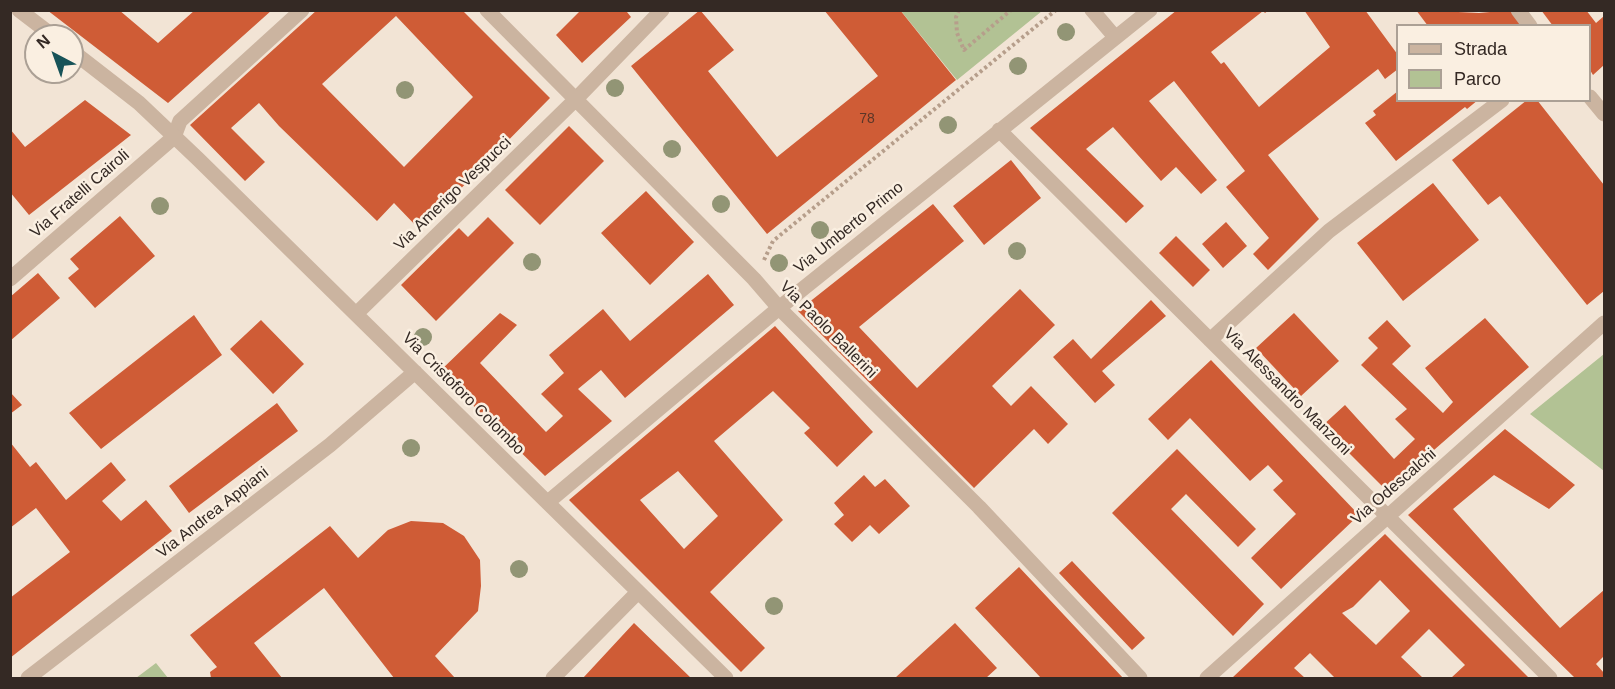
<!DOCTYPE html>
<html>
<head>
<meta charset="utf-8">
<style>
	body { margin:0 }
	#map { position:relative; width:1615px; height:689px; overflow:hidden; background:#f2e4d5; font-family:Helvetica,sans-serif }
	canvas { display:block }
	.frame { position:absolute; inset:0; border:12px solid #342924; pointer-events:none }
	.legend { position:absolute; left:1396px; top:24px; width:195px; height:78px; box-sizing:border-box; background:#faefe1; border:2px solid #aba095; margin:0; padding:8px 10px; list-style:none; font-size:18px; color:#342924 }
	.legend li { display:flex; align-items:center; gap:12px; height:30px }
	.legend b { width:30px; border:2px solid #aba095 }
	.north { position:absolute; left:24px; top:24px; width:60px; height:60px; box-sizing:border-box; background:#faefe1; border:2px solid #aba095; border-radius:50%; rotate:319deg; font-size:16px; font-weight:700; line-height:24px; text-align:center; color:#342924 }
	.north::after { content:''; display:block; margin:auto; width:21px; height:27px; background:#175358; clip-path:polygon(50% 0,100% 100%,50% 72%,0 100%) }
</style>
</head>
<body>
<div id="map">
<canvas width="1615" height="689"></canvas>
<div class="frame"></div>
<ul class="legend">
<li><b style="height:8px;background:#cbb4a0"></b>Strada</li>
<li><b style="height:16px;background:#b2c294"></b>Parco</li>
</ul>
<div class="north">N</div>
</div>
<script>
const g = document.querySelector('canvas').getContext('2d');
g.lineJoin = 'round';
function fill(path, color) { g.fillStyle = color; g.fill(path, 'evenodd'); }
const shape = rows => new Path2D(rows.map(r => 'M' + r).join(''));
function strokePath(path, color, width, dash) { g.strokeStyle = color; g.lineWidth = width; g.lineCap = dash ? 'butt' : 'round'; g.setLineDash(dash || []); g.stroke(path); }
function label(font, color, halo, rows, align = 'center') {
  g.font = font + ' Helvetica,sans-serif'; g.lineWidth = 5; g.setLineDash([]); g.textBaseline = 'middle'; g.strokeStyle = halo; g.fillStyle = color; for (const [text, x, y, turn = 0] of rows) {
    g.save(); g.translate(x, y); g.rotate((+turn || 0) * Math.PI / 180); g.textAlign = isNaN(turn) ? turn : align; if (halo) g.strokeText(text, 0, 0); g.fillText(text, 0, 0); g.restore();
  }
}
fill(shape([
	[901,11,1042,11,957,80],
	[1604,354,1604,471,1530,414],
	[156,663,168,678,136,678]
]), '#b2c294');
fill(shape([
	[47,10,119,10,158,43,195,10,272,10,168,103],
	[317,10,462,10,550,98,420,230,394,203,377,221,279,126,259,103,231,128,265,162,245,181,190,125],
	[396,16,473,97,404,167,322,84],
	[581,10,629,10,627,12,631,17,582,63,556,35],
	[700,10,734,50,708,71,777,157,878,76,824,10,900,10,956,80,767,234,631,66],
	[1177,10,1269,10,1265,13,1263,11,1211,52,1221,64,1224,62,1259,107,1330,47,1304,10,1365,10,1398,55,1398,69,1385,79,1378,69,1268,155,1319,219,1268,270,1253,254,1269,238,1226,187,1245,171,1174,81,1149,101,1217,180,1201,194,1176,167,1161,181,1113,127,1086,149,1144,206,1126,223,1030,128],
	[1416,10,1479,13,1512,10,1524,26,1428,26],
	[1541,10,1586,10,1596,23,1604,16,1604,65,1593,75,1590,70,1590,26,1553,26],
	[1398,91,1398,100,1478,100,1467,109,1465,107,1396,161,1365,123,1376,115,1373,111],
	[85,100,131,135,29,215,10,192,10,129,25,147],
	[1527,100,1537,100,1604,185,1604,291,1587,305,1500,196,1488,205,1452,160],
	[569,126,604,161,540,225,505,190],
	[1011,160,1041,198,984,245,953,206],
	[1433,183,1479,240,1403,301,1357,243],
	[646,191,694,242,650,285,601,233],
	[933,204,964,241,859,327,917,388,1020,289,1055,325,992,386,1011,406,1031,386,1068,424,1048,444,1034,429,974,488,798,311],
	[120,216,155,256,95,308,68,278,79,269,70,259],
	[488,217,514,243,436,321,401,285,459,228,468,237],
	[1226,222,1247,246,1223,268,1202,244],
	[1176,236,1210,270,1193,287,1159,253],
	[38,273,60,298,10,341,10,297],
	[708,274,734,305,625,398,601,370,578,389,612,421,545,476,439,372,500,313,517,325,480,363,546,432,563,416,541,394,564,373,549,355,603,309,630,341],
	[1151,300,1166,316,1102,371,1115,385,1095,403,1053,357,1073,339,1091,359],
	[1294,313,1339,361,1301,396,1256,348],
	[194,315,222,355,101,449,69,413],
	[1485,318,1529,367,1387,491,1322,426,1345,405,1394,459,1415,439,1395,419,1407,409,1361,365,1378,348,1368,338,1387,320,1411,346,1392,364,1443,413,1453,402,1425,368],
	[261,320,304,364,273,394,230,349],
	[775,326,873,432,837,467,804,433,810,428,773,391,714,441,783,520,710,592,765,648,741,672,569,500],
	[678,471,718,516,684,549,640,500],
	[1211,360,1359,515,1281,589,1251,558,1296,514,1273,490,1283,481,1268,465,1250,481,1190,418,1168,440,1148,419],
	[10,392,22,405,10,414],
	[277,403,298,431,189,513,169,486],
	[1505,429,1575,485,1549,509,1494,475,1453,509,1560,628,1604,590,1604,656,1596,664,1604,673,1604,678,1575,678,1408,515],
	[10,442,30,467,36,462,66,500,111,462,126,480,102,501,121,521,146,500,172,531,10,658,10,598,70,552,36,508,10,528],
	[1177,449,1256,529,1238,547,1186,494,1171,509,1264,604,1233,636,1112,513],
	[864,475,875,487,885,479,910,506,879,534,870,525,852,542,834,524,844,515,834,503],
	[411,521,443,523,464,536,480,560,481,586,478,611,435,656,455,678,394,678,324,588,254,643,282,678,211,678,210,672,217,667,190,635,330,526,358,558,388,530],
	[1385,534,1529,678,1451,678,1465,665,1429,629,1401,657,1423,678,1335,678,1310,653,1294,668,1305,678,1232,678],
	[1380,580,1410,611,1376,645,1342,613,1353,607],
	[1072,561,1145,638,1132,650,1059,573],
	[1019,567,1123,678,1041,678,975,608],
	[634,623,691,678,583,678],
	[955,623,997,668,986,678,895,678]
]), '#cf5c36');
strokePath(shape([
	[959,10,956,17,957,33,964,50,1011,10],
	[764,260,773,241,1056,10]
]), '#b69e8b', 4, [3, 3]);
strokePath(shape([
	[575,100,662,10]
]), '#cbb4a0', 15);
strokePath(shape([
	[1092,10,1115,37],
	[174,137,180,121,302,10]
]), '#cbb4a0', 15);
strokePath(shape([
	[19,10,53,36],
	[487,10,754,279,779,308,979,507,1140,678],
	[1518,10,1530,26],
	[72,51,139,103,198,159,726,678],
	[1590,97,1604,114],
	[999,130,1550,678],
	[10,279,174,137],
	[356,314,575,100],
	[1210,340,1329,231,1502,100],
	[548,502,779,308,1150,10],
	[28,678,330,445,415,372],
	[553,678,638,592],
	[1207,678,1604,323]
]), '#cbb4a0', 15);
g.fillStyle = '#929575';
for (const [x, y] of [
	[1066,32],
	[1018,66],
	[615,88],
	[405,90],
	[948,125],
	[672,149],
	[721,204],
	[160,206],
	[820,230],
	[1017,251],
	[532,262],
	[779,263],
	[423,337],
	[411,448],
	[519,569],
	[774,606]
]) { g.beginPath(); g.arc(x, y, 9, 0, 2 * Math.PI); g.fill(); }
label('14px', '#5b3628', null, [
	["78",867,119]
]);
label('16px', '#342924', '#faefe1', [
	["Via Fratelli Cairoli",80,194,-41],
	["Via Amerigo Vespucci",453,194,-44],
	["Via Umberto Primo",849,228,-39],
	["Via Paolo Ballerini",828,330,45],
	["Via Alessandro Manzoni",1287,392,45],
	["Via Cristoforo Colombo",463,394,45],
	["Via Odescalchi",1394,487,-41],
	["Via Andrea Appiani",213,513,-38]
]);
</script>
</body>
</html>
